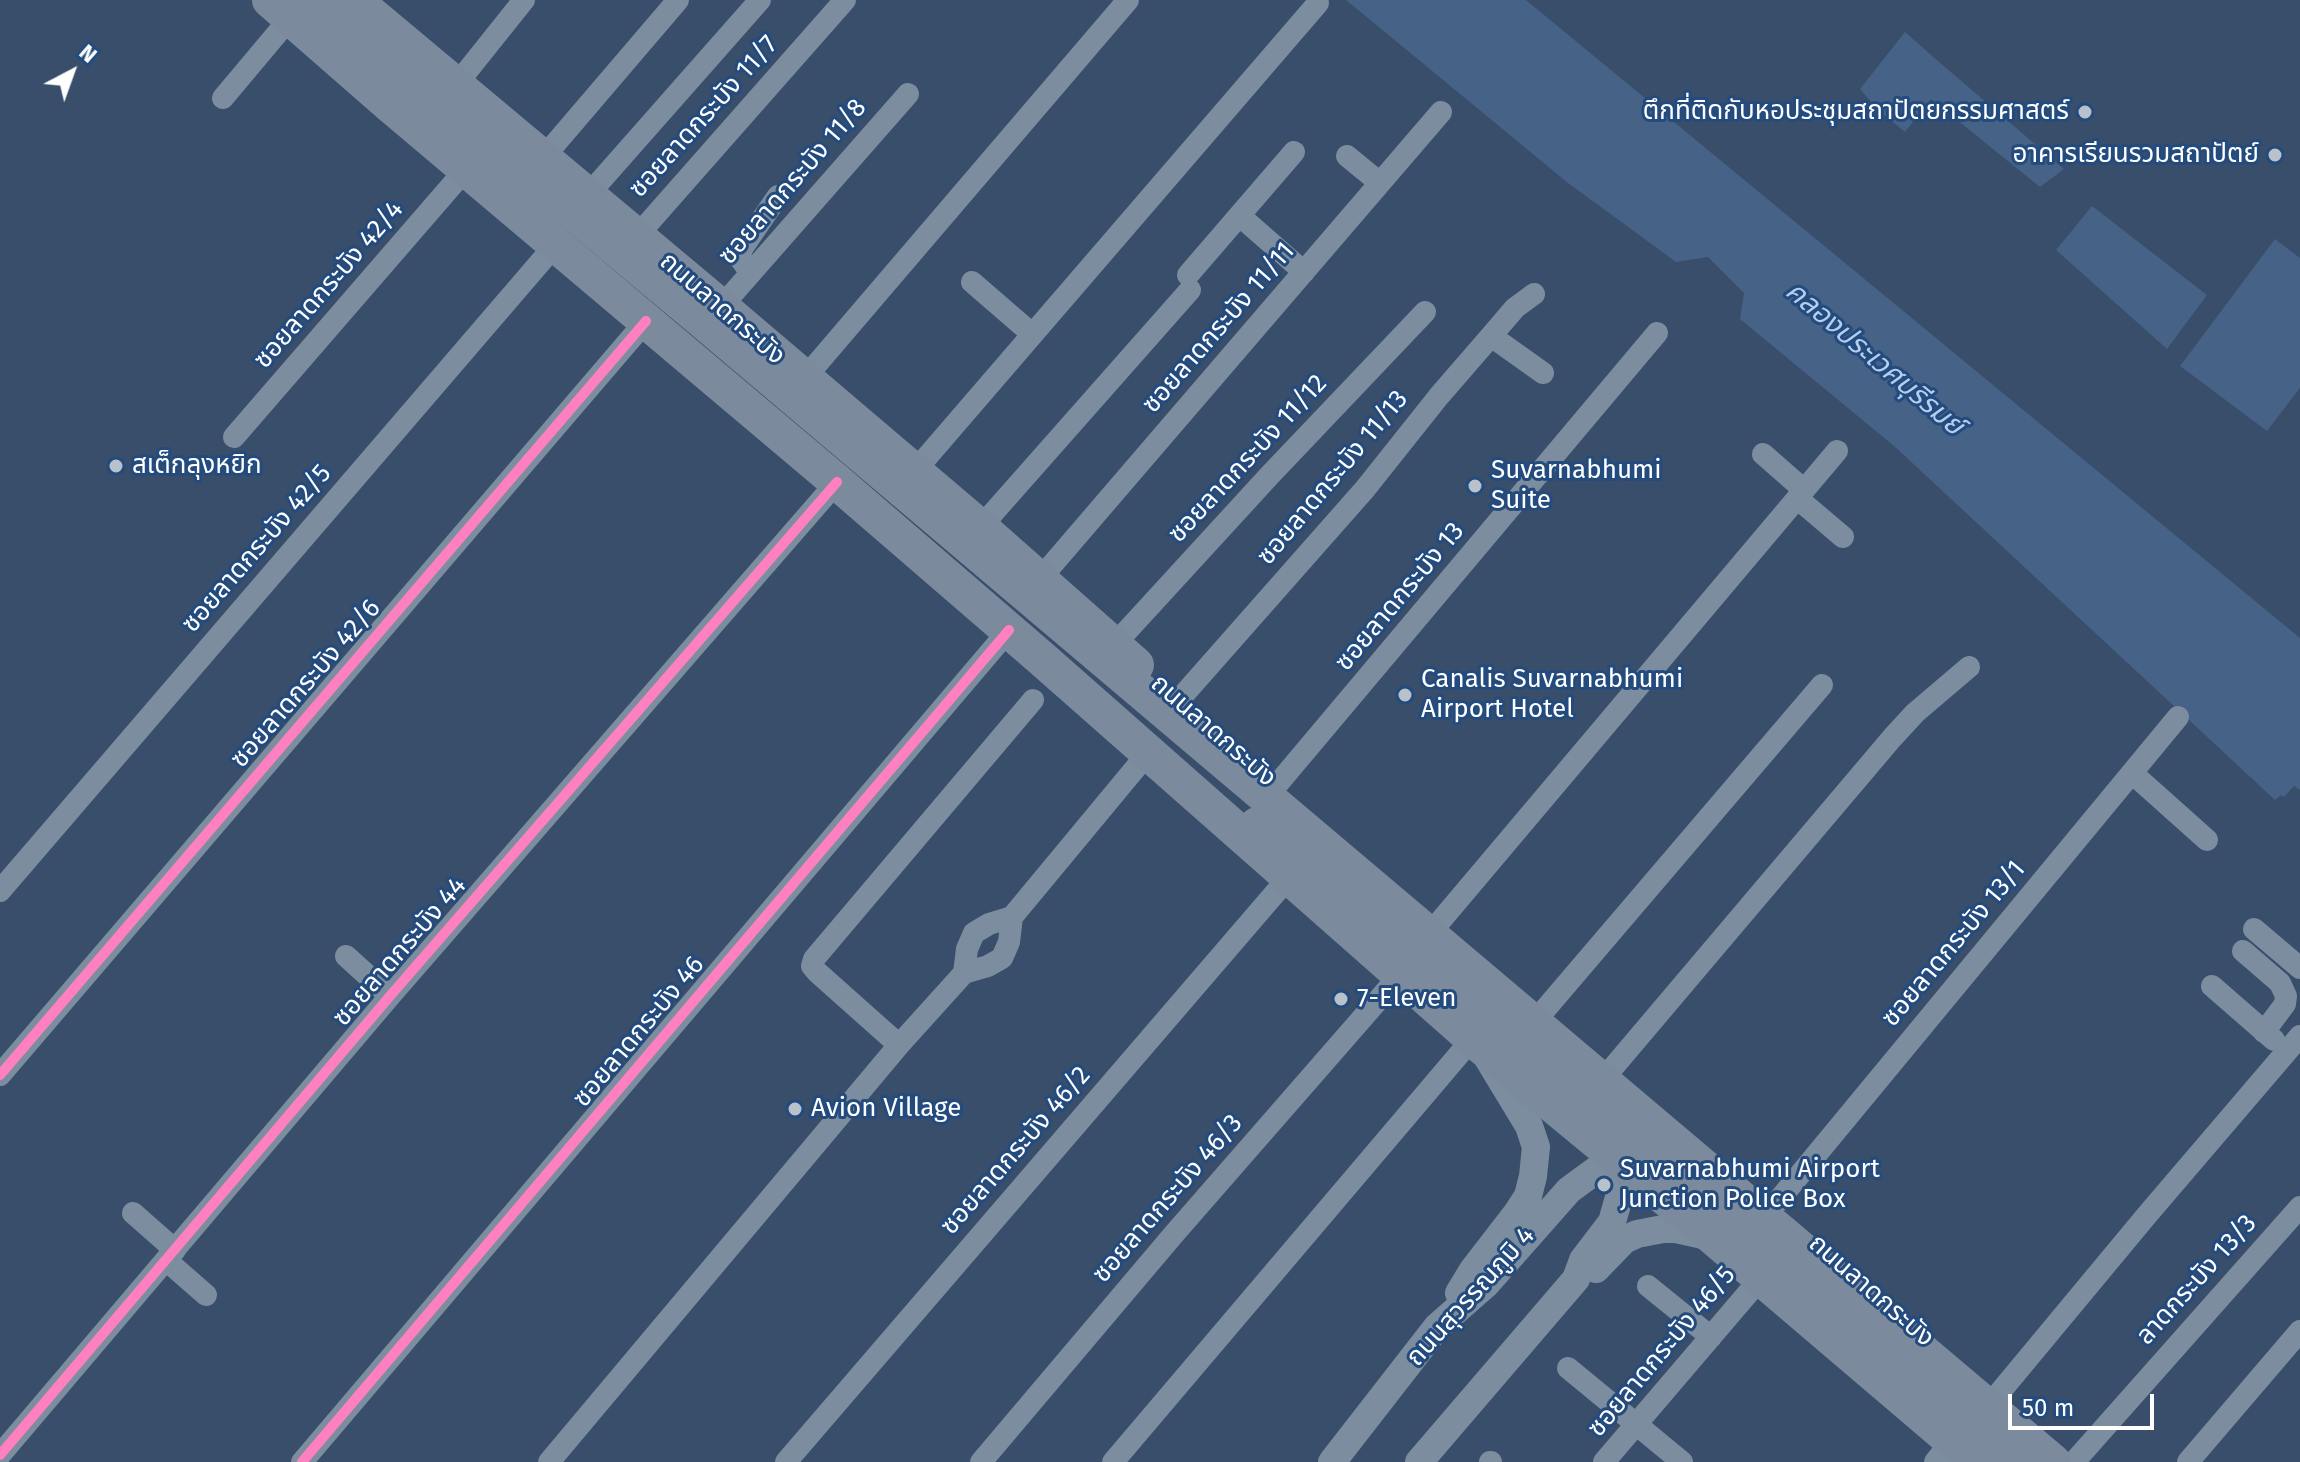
<!DOCTYPE html>
<html>
<head>
<meta charset="utf-8">
<style>
	body { margin:0 }
	#map { position:relative; width:2300px; height:1462px; overflow:hidden; background:#384e6a; font-family:"Fira Sans",sans-serif }
	canvas { display:block }
	.north { position:absolute; left:32px; top:32px; width:80px; height:80px; -webkit-text-stroke:6px #244b7e; paint-order:stroke; rotate:41deg; font-size:22px; font-weight:700; line-height:32px; text-align:center; color:#fff }
	.north::after { content:''; display:block; margin:auto; width:28px; height:36px; background:#fff; clip-path:polygon(50% 0,100% 100%,50% 72%,0 100%) }
	.scale { position:absolute; left:2008px; top:1394px; width:146px; height:36px; box-sizing:border-box; border:4px solid #fff; border-top:0; padding-left:10px; font-size:24px; line-height:28px; white-space:nowrap; color:#fff; -webkit-text-stroke:6px #244b7e; paint-order:stroke }
</style>
</head>
<body>
<div id="map">
<canvas width="2300" height="1462"></canvas>
<div class="north">N</div>
<div class="scale">50 m</div>
</div>
<script>
const g = document.querySelector('canvas').getContext('2d');
g.lineJoin = 'round';
function fill(path, color) { g.fillStyle = color; g.fill(path, 'evenodd'); }
const shape = rows => new Path2D(rows.map(r => 'M' + r).join(''));
function strokePath(path, color, width, dash) { g.strokeStyle = color; g.lineWidth = width; g.lineCap = dash ? 'butt' : 'round'; g.setLineDash(dash || []); g.stroke(path); }
function label(font, color, halo, rows, align = 'center') {
  g.font = font + ' "Fira Sans","Noto Sans Thai",sans-serif'; g.lineWidth = 6; g.setLineDash([]); g.textBaseline = 'middle'; g.strokeStyle = halo; g.fillStyle = color; for (const [text, x, y, turn = 0] of rows) {
    g.save(); g.translate(x, y); g.rotate((+turn || 0) * Math.PI / 180); g.textAlign = isNaN(turn) ? turn : align; if (halo) g.strokeText(text, 0, 0); g.fillText(text, 0, 0); g.restore();
  }
}
fill(shape([
	[1346,0,1526,0,2300,638,2300,790,2294,786,2284,797,2281,795,2275,800,1894,446,1740,319,1744,293,1708,257,1676,262,1568,183],
	[1905,32,1938,61,2064,169,2040,187,1931,99,1905,132,1878,110,1860,89],
	[2092,206,2207,295,2167,349,2056,250],
	[2275,239,2300,258,2300,388,2267,431,2180,366]
]), '#466286');
strokePath(shape([
	[456,85,524,0],
	[223,98,291,17],
	[1347,156,1380,183],
	[543,158,678,0],
	[588,195,760,0],
	[1240,216,1304,272],
	[637,236,845,0],
	[751,273,739,257,743,247,778,196],
	[1188,275,1294,152],
	[972,282,1032,334],
	[721,307,908,94],
	[1491,336,1543,373],
	[804,379,1128,0],
	[234,437,466,169],
	[1763,454,1804,490],
	[914,472,1318,3],
	[1797,498,1843,537],
	[982,529,993,513,1190,290],
	[1039,580,1441,112],
	[1114,645,1269,476,1425,312],
	[1178,701,1365,489,1439,396,1491,336,1515,308,1534,294],
	[2132,773,2207,840],
	[1276,786,1657,333],
	[0,891,556,244],
	[1012,917,1148,753],
	[1437,925,1837,451],
	[2254,929,2300,968],
	[2243,951,2280,983,2286,996,2285,1004,2264,1032],
	[346,956,390,996],
	[964,973,967,949,974,933,989,924,1012,917],
	[2212,986,2274,1040],
	[1542,1013,1822,685],
	[899,1045,817,972,812,966,814,959,1033,700],
	[1610,1071,1892,738,1915,713,1969,667],
	[0,1075,646,321],
	[1773,1207,2178,717],
	[133,1213,175,1250],
	[166,1260,206,1295],
	[1648,1286,1711,1337],
	[1568,1368,1682,1462],
	[1995,1398,2147,1215,2300,1036],
	[0,1455,390,996,837,482],
	[302,1462,1009,630],
	[549,1462,899,1045,964,973,988,966,1002,958,1009,942,1012,917],
	[786,1462,1289,877],
	[981,1462,1174,1234,1400,975],
	[1113,1462,1473,1038],
	[1490,1462,1491,1462],
	[1604,1462,1761,1278],
	[1935,1462,1952,1441],
	[2074,1462,2300,1207],
	[2188,1462,2300,1331]
]), '#7d8da0', 22);
strokePath(shape([
	[1596,1269,1624,1240,1637,1234,1663,1229,1676,1229,1712,1237],
	[1459,1293,1473,1270,1517,1213,1528,1196,1533,1176,1536,1147,1529,1126,1486,1055],
	[1332,1462,1437,1327,1486,1284,1569,1190,1595,1171,1618,1159,1637,1155],
	[1419,1462,1576,1279,1583,1260,1612,1222,1632,1151]
]), '#7d8da0', 28);
strokePath(shape([
	[270,0,389,104,837,482,1041,658,1480,1045,1713,1237,1977,1462],
	[354,0,721,307,982,529,1136,665]
]), '#7c8a9e', 36);
strokePath(shape([
	[307,0,535,181,703,321,2053,1462],
	[1257,825,2013,1462]
]), '#7c8a9e', 36);
strokePath(shape([
	[0,1075,646,321],
	[0,1455,390,996,837,482],
	[302,1462,1009,630]
]), '#ff80c0', 10);
for (const [x, y, r, color] of [
	[2085,112,8,"#b9c1cb"],
	[2275,155,8,"#b9c1cb"],
	[116,466,8,"#b9c1cb"],
	[1475,486,8,"#b9c1cb"],
	[1405,695,8,"#b9c1cb"],
	[1341,999,8,"#b9c1cb"],
	[795,1109,8,"#b9c1cb"],
	[1604,1185,8,"#b9c1cb"]
]) { const dot = new Path2D(); dot.arc(x, y, r, 0, 2 * Math.PI); g.fillStyle = color; g.fill(dot); strokePath(dot, '#244b7e', 3); }
label('26px', '#fff', '#244b7e', [
	["ตึกที่ติดกับหอประชุมสถาปัตยกรรมศาสตร์",2069,112,"right"],
	["อาคารเรียนรวมสถาปัตย์",2259,155,"right"],
	["สเต็กลุงหยิก",132,466],
	["Suvarnabhumi",1491,471],
	["Suite",1491,501],
	["Canalis Suvarnabhumi",1421,680],
	["Airport Hotel",1421,710],
	["7-Eleven",1357,999],
	["Avion Village",811,1109],
	["Suvarnabhumi Airport",1620,1170],
	["Junction Police Box",1620,1200]
], 'left');
label('26px', '#fff', '#244b7e', [
	["ซอยลาดกระบัง 11/7",704,117,-48],
	["ซอยลาดกระบัง 11/8",793,182,-49],
	["ซอยลาดกระบัง 42/4",329,285,-49],
	["ถนนลาดกระบัง",722,309,41],
	["ซอยลาดกระบัง 11/11",1219,328,-49],
	["ซอยลาดกระบัง 11/12",1248,459,-47],
	["ซอยลาดกระบัง 11/13",1333,478,-50],
	["ซอยลาดกระบัง 42/5",257,549,-49],
	["ซอยลาดกระบัง 13",1400,597,-50],
	["ซอยลาดกระบัง 42/6",306,684,-49],
	["ถนนลาดกระบัง",1213,731,41],
	["ซอยลาดกระบัง 13/1",1954,944,-50],
	["ซอยลาดกระบัง 44",400,952,-49],
	["ซอยลาดกระบัง 46",639,1032,-50],
	["ซอยลาดกระบัง 46/2",1016,1151,-49],
	["ซอยลาดกระบัง 46/3",1168,1199,-49],
	["ลาดกระบัง 13/3",2197,1280,-48],
	["ถนนลาดกระบัง",1871,1291,41],
	["ถนนสุวรรณภูมิ 4",1471,1297,-48],
	["ซอยลาดกระบัง 46/5",1662,1352,-50]
]);
label('italic 28px', '#b4ceee', '#244b7e', [
	["คลองประเวศบุรีรมย์",1874,359,40]
]);
</script>
</body>
</html>
